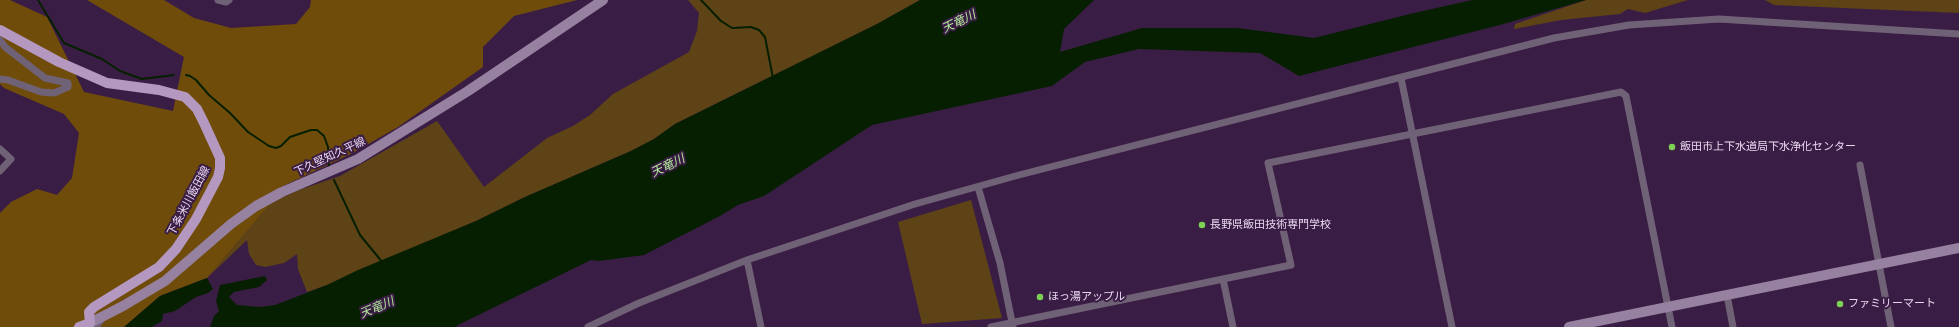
<!DOCTYPE html>
<html>
<head>
<meta charset="utf-8">
<style>
	body { margin:0 }
	canvas { display:block; background:#3a1d44 }
</style>
</head>
<body>
<canvas width="1959" height="327"></canvas>
<script>
const g = document.querySelector('canvas').getContext('2d');
g.lineJoin = 'round';
function fill(path, color) { g.fillStyle = color; g.fill(path, 'evenodd'); }
const shape = rows => new Path2D(rows.map(r => 'M' + r).join(''));
function strokePath(path, color, width, dash) { g.strokeStyle = color; g.lineWidth = width; g.lineCap = dash ? 'butt' : 'round'; g.setLineDash(dash || []); g.stroke(path); }
function label(font, color, halo, rows, align = 'center') {
  g.font = font + ' Arial,"Noto Sans JP",sans-serif'; g.lineWidth = 4; g.setLineDash([]); g.textBaseline = 'middle'; g.strokeStyle = halo; g.fillStyle = color; for (const [text, x, y, turn = 0] of rows) {
    g.save(); g.translate(x, y); g.rotate((+turn || 0) * Math.PI / 180); g.textAlign = isNaN(turn) ? turn : align; if (halo) g.strokeText(text, 0, 0); g.fillText(text, 0, 0); g.restore();
  }
}
fill(shape([
	[688,0,920,0,877,24,675,124,654,139,631,151,525,197,476,221,327,285,307,292,298,269,297,254,284,263,265,267,256,265,249,254,247,240,207,278,272,202,299,190,340,176,437,121,484,187,547,138,573,126,590,115,613,94,689,52,697,31,699,13],
	[1586,0,1688,0,1645,13,1628,9,1620,14,1561,20,1514,29,1515,24],
	[1765,0,1959,0,1959,13,1774,5],
	[971,200,1002,318,922,324,898,222]
]), '#5e4316');
fill(shape([
	[0,0,10,0,47,17,84,92,173,111,184,57,87,0,164,0,194,18,231,28,296,24,310,7,311,0,577,0,514,16,483,47,483,67,398,127,349,155,283,186,272,202,207,278,160,296,124,327,0,327,0,213,11,202,37,189,57,195,72,178,79,133,64,114,4,88,0,84]
]), '#6f4c0a');
fill(shape([
	[920,0,1094,0,1064,29,1060,52,1142,28,1238,28,1314,38,1414,13,1472,0,1586,0,1500,25,1299,76,1260,53,1139,49,1085,62,1052,86,872,125,764,196,738,205,720,216,644,255,599,261,591,260,458,325,456,327,210,327,214,316,219,311,216,301,220,285,265,276,267,280,259,287,234,292,229,297,237,305,260,307,275,305,327,285,358,270,476,221,525,197,631,151,654,139,675,124,877,24],
	[207,278,213,289,208,293,196,297,175,311,163,314,162,321,152,327,124,327,160,296]
]), '#061f00');
strokePath(shape([
	[38,0,64,43,102,59,120,71,142,79,174,75],
	[701,0,721,21,732,28,751,27,759,30,765,37,773,78],
	[186,75,190,76,196,80,209,95,230,113,248,132,269,146,276,148,281,146,290,137,311,130,317,130,324,136,328,147,329,167],
	[334,180,360,235,383,263]
]), '#061f00', 2);
strokePath(shape([
	[218,0,226,2,229,0],
	[0,40,5,47,45,78,68,83,68,87,54,93,41,92,8,80,0,79],
	[1401,78,1452,327],
	[0,149,11,159,0,171],
	[1860,165,1891,327],
	[978,187,1000,263,1013,327],
	[747,260,761,327],
	[1223,279,1233,327],
	[1727,295,1733,327],
	[96,327,103,317],
	[588,327,639,303,747,260,915,204,1019,175,1554,38,1629,25,1719,19,1959,34],
	[991,327,1291,265,1268,163,1621,92,1626,96,1672,327]
]), '#706276', 7);
strokePath(shape([
	[90,323,123,306,165,281,231,224,256,206,282,192,358,159,468,91,603,0],
	[1569,327,1959,248]
]), '#9781a0', 10);
strokePath(shape([
	[0,30,59,62,107,83,159,90,185,97,197,109,204,123,220,158,220,168,218,177,196,219,176,249,159,267,94,307,89,312,90,323,79,327]
]), '#b598c0', 10);
for (const [x, y, r, color] of [
	[1672,147,4,"#7dd154"],
	[1202,225,4,"#7dd154"],
	[1040,297,4,"#7dd154"],
	[1840,304,4,"#7dd154"]
]) { const dot = new Path2D(); dot.arc(x, y, r, 0, 2 * Math.PI); g.fillStyle = color; g.fill(dot); strokePath(dot, '#3a1d44', 1.5); }
label('11px', '#e9d7f0', '#3a1d44', [
	["飯田市上下水道局下水浄化センター",1680,147],
	["長野県飯田技術専門学校",1210,225],
	["ほっ湯アップル",1048,297],
	["ファミリーマート",1848,304]
], 'left');
label('11px', '#e9d7f0', '#3a1d44', [
	["下久堅知久平線",330,157,-25],
	["下条米川飯田線",189,201,-62]
]);
label('italic 12px', '#b1e799', '#3a1d44', [
	["天竜川",959,22,-26],
	["天竜川",668,166,-26],
	["天竜川",377,308,-23]
]);
</script>
</body>
</html>
